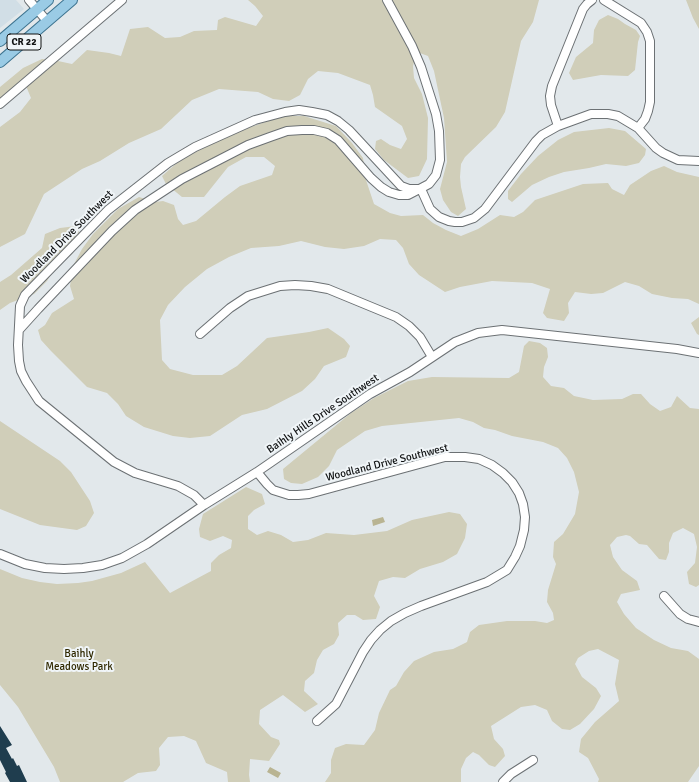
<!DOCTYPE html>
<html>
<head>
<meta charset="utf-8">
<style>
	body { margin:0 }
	canvas { display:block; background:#e2e8eb }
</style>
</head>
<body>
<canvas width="699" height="782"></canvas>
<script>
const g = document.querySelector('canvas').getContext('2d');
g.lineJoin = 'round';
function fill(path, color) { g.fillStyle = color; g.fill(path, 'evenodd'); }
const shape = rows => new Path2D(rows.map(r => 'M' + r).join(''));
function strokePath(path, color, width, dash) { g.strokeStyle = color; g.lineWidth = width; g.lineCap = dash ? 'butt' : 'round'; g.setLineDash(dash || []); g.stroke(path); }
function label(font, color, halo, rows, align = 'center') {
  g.font = font + ' Signika,sans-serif'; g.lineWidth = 4; g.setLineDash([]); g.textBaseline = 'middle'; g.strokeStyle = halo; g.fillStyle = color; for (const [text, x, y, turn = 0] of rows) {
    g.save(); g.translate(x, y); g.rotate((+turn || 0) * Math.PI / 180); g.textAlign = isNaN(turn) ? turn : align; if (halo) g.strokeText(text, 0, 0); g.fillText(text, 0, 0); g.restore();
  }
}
fill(shape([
	[0,0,16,0,24,9,0,28]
]), '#d1dee6');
fill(shape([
	[248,0,539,0,533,22,521,41,505,112,496,127,465,157,461,164,460,177,461,187,466,209,458,216,451,212,443,200,440,189,447,162,444,118,434,71,428,56,417,52,413,66,414,78,422,94,428,118,427,159,419,176,408,178,384,160,375,149,376,141,381,139,390,145,401,149,407,139,402,126,375,107,373,95,370,85,338,73,318,71,308,79,300,95,289,101,273,99,258,92,219,89,192,100,161,129,129,143,100,161,82,169,44,194,25,234,0,247,0,127,20,112,31,98,26,86,0,99,0,87,23,68,42,59,58,61,72,64,87,50,109,53,121,56,130,29,148,27,165,38,180,37,194,31,217,30,218,20,225,17,256,26,263,16,255,6],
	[686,0,699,0,699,29,693,18],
	[608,15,618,19,625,24,636,30,640,36,638,42,635,70,628,76,601,75,573,80,569,73,576,57,593,43,594,30,599,20],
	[283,116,304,116,336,126,352,143,363,158,366,180,374,204,390,213,401,216,423,215,433,223,446,230,461,236,478,229,500,215,514,217,523,212,535,200,583,184,608,183,612,189,624,195,630,185,651,171,664,166,677,172,699,177,699,304,688,299,672,298,652,294,639,286,625,282,603,293,591,294,575,292,568,303,569,313,564,321,547,318,543,313,550,289,532,283,492,281,460,287,445,292,419,275,409,264,403,248,396,240,380,239,364,246,344,249,325,247,301,241,279,246,251,248,229,257,207,269,185,287,168,305,160,320,162,360,170,369,193,375,222,375,237,366,267,338,309,332,328,328,344,339,350,346,346,357,324,366,315,379,302,391,267,409,242,415,210,436,190,438,173,436,144,427,126,416,118,404,107,393,87,387,51,351,41,340,38,330,45,325,52,313,74,299,70,286,73,266,82,249,93,234,118,209,139,197,155,202,163,201,174,205,178,219,183,225,196,221,225,197,240,186,272,175,275,166,264,157,246,157,228,167,204,197,182,197,166,184,162,176,178,162,199,150,239,131],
	[609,128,625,131,646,149,645,155,639,163,626,166,606,164,589,168,564,172,549,177,532,185,512,202,508,199,508,191,521,174,538,156,558,140,574,132],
	[76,226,82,239,72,254,54,270,47,281,34,294,10,303,0,310,0,282,11,275,42,248,45,234,60,228],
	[699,317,699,335,697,334,691,323],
	[529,341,540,343,547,348,548,357,544,367,543,377,551,386,564,388,574,396,593,400,622,399,633,394,641,394,650,404,660,411,671,407,677,396,690,408,699,409,699,585,696,587,689,584,687,572,695,563,697,547,694,534,683,528,673,533,669,543,669,552,666,560,659,559,647,545,639,544,630,536,626,535,617,537,610,545,613,557,622,570,637,581,640,590,621,594,617,602,624,614,636,628,654,640,671,648,688,651,699,659,699,766,688,782,598,782,599,779,588,758,579,752,581,739,595,722,619,701,615,684,619,660,598,649,589,651,578,658,575,664,582,677,596,688,601,696,594,709,580,724,570,730,562,729,552,721,547,710,535,705,521,707,491,726,494,739,503,749,505,756,495,767,489,765,479,755,473,752,466,758,461,769,461,782,325,782,331,773,331,760,335,748,346,744,364,745,375,730,379,713,390,690,396,686,404,672,414,661,434,652,453,649,467,642,470,632,479,625,507,621,535,621,547,623,554,620,553,613,547,602,548,590,556,564,553,557,554,542,563,534,575,514,579,492,574,472,567,458,558,448,543,442,512,436,495,430,484,428,473,422,459,418,382,426,365,431,337,450,329,466,318,477,302,484,291,483,284,479,283,469,351,413,374,398,408,381,432,377,509,378,519,372,524,346],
	[0,421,60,461,71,472,90,501,94,513,86,526,77,530,40,525,0,509],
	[246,487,262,494,265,504,254,510,248,516,248,529,257,535,268,531,281,535,293,542,308,540,326,533,354,535,387,531,412,520,449,512,460,514,467,524,465,538,457,554,443,562,420,569,405,578,393,577,379,581,374,596,380,607,376,619,363,620,355,615,347,615,338,623,339,635,334,644,323,650,317,660,314,673,305,681,304,691,318,704,305,712,283,695,260,710,259,724,271,737,279,740,280,744,269,761,250,759,249,775,250,782,228,782,227,772,206,763,196,741,184,736,168,737,159,748,160,765,156,771,138,773,123,782,60,782,54,767,18,707,0,685,0,569,22,578,40,582,57,584,78,583,92,581,121,573,145,562,170,593,211,571,211,563,219,555,231,548,232,540,223,536,210,541,200,537,199,529,203,514]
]), '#d0ceb9');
fill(shape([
	[383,517,385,522,373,526,372,520],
	[270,767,281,773,278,778,267,772]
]), '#b9b492');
fill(shape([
	[0,726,12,745,6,748,12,759,13,758,17,766,19,765,27,782,10,782,5,773,6,772,0,760]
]), '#1f3d4e');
const minor = shape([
	[29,0,47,21],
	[604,0,641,23,647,32,650,41,650,102,648,111,645,119,638,128],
	[0,104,122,0],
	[558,126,551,105,550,96,552,86,583,9,587,4,592,0],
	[421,189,430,209,439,217,449,221,455,222,462,222,474,218,485,209,536,141,542,135,558,126,591,114,608,114,618,116,638,128,656,148,663,153,678,160,699,161],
	[19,330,38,309,112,231,135,210,182,179,248,145,270,137,287,131,302,130,314,130,327,133,338,140,371,178,381,187,389,192,399,195,408,195,429,184,436,175,440,160,439,131,436,114,421,67,412,46,387,0],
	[200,334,230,308,248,296,280,286,295,285,311,286,328,289,396,317,409,326,420,337,432,357],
	[257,472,267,484,273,490,289,495,298,495,309,494,445,457,465,457,479,459,492,465,503,473,512,482,519,493,523,504,525,517,524,530,520,546,515,557,507,570,487,582,421,606,405,613,391,621,380,630,371,640,363,652,336,704,317,721],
	[204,505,194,495,178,486,135,473,114,462,39,401,26,381,21,371,19,361,18,345,20,306,25,295,108,210,168,163,195,147,255,120,285,112,299,110,312,112,327,115,338,121,349,130,401,186,409,189,421,189],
	[0,554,25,564,45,568,64,569,83,568,102,565,122,558,147,544,204,505,257,472,370,394,410,372,455,342,478,333,502,330,677,349,699,353],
	[664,596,680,614,688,619,699,622],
	[503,782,511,774,533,760]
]);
const major = shape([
	[0,41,48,0],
	[0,62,72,0]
]);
strokePath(minor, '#6c7174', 10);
strokePath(major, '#3e7490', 12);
strokePath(minor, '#fff', 8);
strokePath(major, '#9acbe5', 10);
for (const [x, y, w] of [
	[24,42,34]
]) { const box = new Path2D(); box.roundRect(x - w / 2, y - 8, w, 16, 3); g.fillStyle = '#f0f5f8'; g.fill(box); strokePath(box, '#101213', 1); }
label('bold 10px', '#101213', null, [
	["CR 22",24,42]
]);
label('11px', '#101213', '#f0f5f8', [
	["Woodland Drive Southwest",67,237,-45],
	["Baihly Hills Drive Southwest",323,414,-34],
	["Woodland Drive Southwest",387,463,-14]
]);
label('11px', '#302900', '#f0f5f8', [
	["Baihly",79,654],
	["Meadows Park",79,667]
]);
</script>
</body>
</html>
